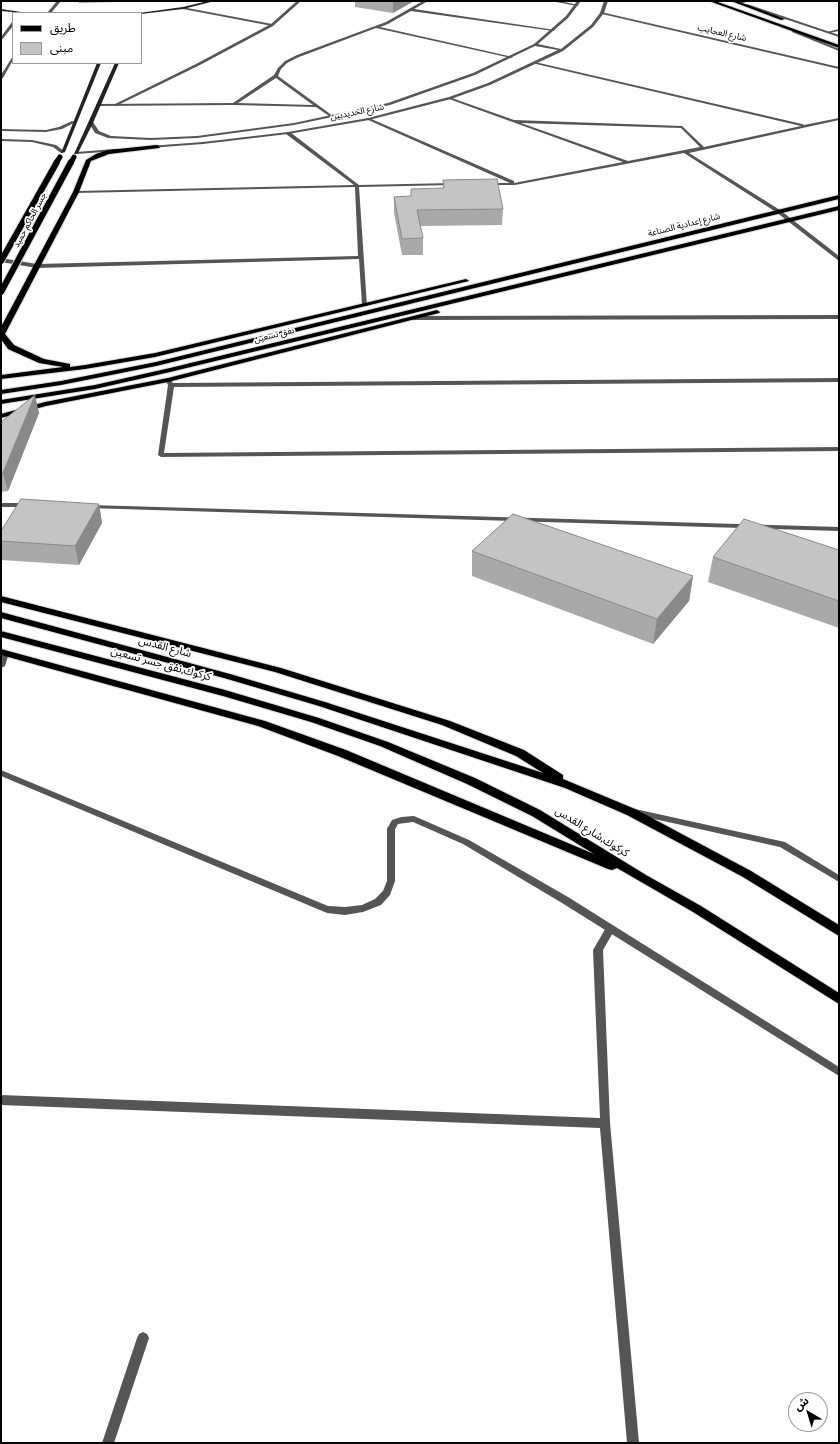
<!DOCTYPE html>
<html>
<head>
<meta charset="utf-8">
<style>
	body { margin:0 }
	#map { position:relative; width:840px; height:1444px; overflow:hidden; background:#fff; font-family:Cabin,"Noto Sans Arabic",sans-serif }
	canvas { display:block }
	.frame { position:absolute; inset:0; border:2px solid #000; pointer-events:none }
	.legend { position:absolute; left:12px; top:12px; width:130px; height:52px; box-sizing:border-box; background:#fff; border:1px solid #999; margin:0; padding:5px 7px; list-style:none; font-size:12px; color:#000 }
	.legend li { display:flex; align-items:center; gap:8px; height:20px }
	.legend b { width:20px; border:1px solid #999 }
	.north { position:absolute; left:788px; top:1392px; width:40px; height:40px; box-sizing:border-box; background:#fff; border:1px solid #999; border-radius:50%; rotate:322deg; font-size:11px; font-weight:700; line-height:16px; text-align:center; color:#000 }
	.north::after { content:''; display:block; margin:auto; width:14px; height:18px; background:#000; clip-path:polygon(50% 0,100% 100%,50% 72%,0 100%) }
</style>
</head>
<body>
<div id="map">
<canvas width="840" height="1444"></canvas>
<div class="frame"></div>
<ul class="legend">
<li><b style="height:5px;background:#000"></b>طريق</li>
<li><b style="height:11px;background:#c4c4c4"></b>مبنى</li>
</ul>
<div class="north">ش</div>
</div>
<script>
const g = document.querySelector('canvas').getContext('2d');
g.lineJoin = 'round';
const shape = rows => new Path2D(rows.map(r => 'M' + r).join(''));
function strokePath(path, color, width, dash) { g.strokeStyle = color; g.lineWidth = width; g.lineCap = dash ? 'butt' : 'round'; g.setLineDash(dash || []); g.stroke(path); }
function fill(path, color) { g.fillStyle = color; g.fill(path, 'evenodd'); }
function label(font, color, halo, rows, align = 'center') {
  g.font = font + ' Cabin,"Noto Sans Arabic",sans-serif'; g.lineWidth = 3.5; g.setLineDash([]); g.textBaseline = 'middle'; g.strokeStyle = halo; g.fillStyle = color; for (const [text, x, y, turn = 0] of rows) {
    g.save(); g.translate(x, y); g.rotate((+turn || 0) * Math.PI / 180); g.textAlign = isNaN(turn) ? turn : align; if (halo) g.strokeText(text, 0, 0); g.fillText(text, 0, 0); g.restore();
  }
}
const primary = shape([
	[709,1,715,1,839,45,839,48,709,1],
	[731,1,737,1,785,19,781,20,731,1],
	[157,145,160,147,159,148,109,154,91,161,79,192,5,334,14,345,44,359,70,364,70,367,85,365,155,353,466,279,469,281,155,357,85,369,1,379,1,375,63,367,39,363,8,349,1,339,1,327,73,192,86,160,96,154,108,150,157,145],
	[839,195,839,199,156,366,61,385,1,394,1,390,61,381,156,362,839,195],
	[839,206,839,210,170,372,95,389,1,404,1,400,95,385,170,368,839,206],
	[437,310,440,312,439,313,168,382,46,406,1,418,1,414,45,402,168,378,437,310],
	[1,596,281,668,450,721,524,750,563,775,563,779,635,809,751,871,839,925,839,936,743,877,627,815,565,788,319,706,224,678,1,618,1,612,230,674,325,702,543,773,516,756,442,725,275,672,1,602,1,596],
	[1,631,225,690,319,718,388,742,475,778,540,810,646,875,701,906,839,993,839,1004,693,912,617,868,612,870,608,869,338,756,258,726,1,655,1,649,265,721,346,750,594,854,532,816,467,784,380,746,311,722,223,696,1,637,1,631]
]);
strokePath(primary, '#dbdbdb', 2);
fill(shape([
	[57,1,61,1,51,13,47,13,57,1],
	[182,7,272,24,274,25,272,26,183,9,182,7],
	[13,56,13,60,3,78,1,79,1,75,13,56]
]), '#555');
fill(shape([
	[297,1,301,1,273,26,198,66,116,106,113,105,196,64,271,24,297,1]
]), '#555');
fill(shape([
	[423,1,428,1,414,9,555,30,553,31,411,11,388,24,380,27,513,57,511,58,376,28,299,57,287,63,281,69,278,76,333,116,334,117,332,118,316,107,234,105,98,106,96,105,98,104,233,103,274,75,278,68,285,61,297,55,386,22,423,1],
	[276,78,313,105,238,103,276,78],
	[551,1,559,1,579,5,577,6,551,1],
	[743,1,750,1,739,4,737,3,743,1],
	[601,12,839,67,839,69,602,14,601,12],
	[12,22,13,22,13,26,1,41,1,37,12,22],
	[839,29,839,31,829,33,827,32,839,29],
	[535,62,802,124,804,125,839,118,839,120,689,153,780,210,839,256,839,261,776,212,684,153,515,185,486,185,486,183,510,183,366,119,369,118,514,181,514,183,623,162,449,99,449,97,514,120,682,126,704,147,801,126,536,64,535,62],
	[521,123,681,128,700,147,628,161,521,123],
	[286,132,290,132,359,185,453,183,455,184,453,185,359,187,367,306,362,305,359,259,37,268,1,262,1,258,37,264,358,256,355,187,76,193,74,192,76,191,354,185,286,134,286,132],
	[839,315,839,319,414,320,411,318,414,316,839,315],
	[168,378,170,379,173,383,839,378,839,382,174,387,164,453,839,447,839,451,161,457,158,455,168,385,165,380,168,378],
	[1,503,26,503,29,505,26,507,1,507,1,503],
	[90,505,839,527,839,531,88,508,87,507,90,505],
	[2,651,8,651,9,653,5,666,1,668,1,654,2,651],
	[1,770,328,906,345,907,362,905,375,899,383,891,387,881,387,829,388,827,391,826,394,827,395,829,395,881,390,895,381,905,363,912,345,915,327,913,1,776,1,770],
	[610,925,613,926,615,929,603,950,610,1123,639,1443,627,1443,600,1128,1,1105,1,1095,600,1118,593,950,607,926,610,925],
	[143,1332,147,1334,149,1338,114,1443,102,1443,137,1338,139,1334,143,1332]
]), '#555');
fill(shape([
	[577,1,581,1,568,18,538,44,561,49,591,25,600,13,604,1,608,1,604,13,593,27,563,51,490,85,451,99,369,120,288,134,203,144,149,148,147,147,149,146,203,142,288,132,368,118,449,97,488,83,558,50,535,46,475,75,390,105,294,125,197,138,151,140,108,138,95,133,89,123,93,122,99,131,111,136,151,138,197,136,294,123,388,103,473,73,534,44,566,16,577,1],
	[747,4,839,35,839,37,746,6,747,4],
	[793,30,839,49,839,51,792,32,793,30],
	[72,121,76,122,62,129,46,132,1,131,1,129,46,130,59,127,72,121],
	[1,139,32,140,56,145,65,152,61,153,53,147,32,142,1,141,1,139],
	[115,149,117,150,117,151,76,154,74,153,76,152,115,149],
	[635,809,785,842,839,875,839,882,780,847,632,814,631,812,632,810,635,809],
	[414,816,469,840,568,897,839,1067,839,1076,562,903,463,844,413,822,398,824,394,831,391,832,388,831,387,829,392,820,401,817,414,816]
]), '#555');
fill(shape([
	[208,1,215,1,183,9,141,14,139,13,183,7,208,1],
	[1,9,21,12,23,13,1,11,1,9],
	[97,63,101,63,65,152,61,153,97,63],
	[115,63,119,63,93,123,78,153,74,154,115,63]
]), '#222');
fill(primary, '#000');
const primaryBridgeFar1 = shape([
	[56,163,60,157],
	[71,163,74,157]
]);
const primaryBridge = shape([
	[1,261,57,162],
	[1,292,71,162]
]);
strokePath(primaryBridgeFar1, '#dbdbdb', 6, []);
strokePath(primaryBridge, '#dbdbdb', 8, []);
strokePath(primaryBridgeFar1, '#000', 5);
strokePath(primaryBridge, '#000', 6);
fill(shape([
	[78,1,130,1,117,2,79,3],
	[355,1,414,1,393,13,355,7],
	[443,180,503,209,502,225,420,226,423,238,423,255,402,255,394,213,394,197,411,196,443,188],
	[39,413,8,491,1,492,1,422],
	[99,504,102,523,79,565,1,560,1,531],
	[839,550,839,628,708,582,713,557],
	[472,551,693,576,689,601,653,644,472,576]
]), '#a9a9a9');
fill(shape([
	[117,1,130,1,117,2],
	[393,1,414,1,393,13],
	[35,395,39,413,8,491,3,473],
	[99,504,102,523,79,565,75,546],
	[693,576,689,601,653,644,657,619]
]), '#898989');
const building = shape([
	[497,179,503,209,417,210,423,238,402,239,394,197,411,196,411,189,444,188,443,180,497,179],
	[35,395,3,473,1,473,1,422,35,395],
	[21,499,99,504,75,546,1,541,1,531,21,499],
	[513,514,693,576,657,619,472,551,513,514],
	[744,519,839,550,839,601,713,557,744,519]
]);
fill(building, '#c4c4c4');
strokePath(building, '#898989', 1);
label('9px', '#000', '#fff', [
	["شارع العجايب",722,33,13],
	["شارع الحديديين",357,112,-11],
	["جسر الحاكم حميد",30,220,-62],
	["شارع إعدادية الصناعة",684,225,-14],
	["نفق تسعين",274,335,-14]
]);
label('11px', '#000', '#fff', [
	["شارع القدس",165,647,15],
	["كركوك,نفق جسر تسعين",161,664,15],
	["كركوك,شارع القدس",592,832,32]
]);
</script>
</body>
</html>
